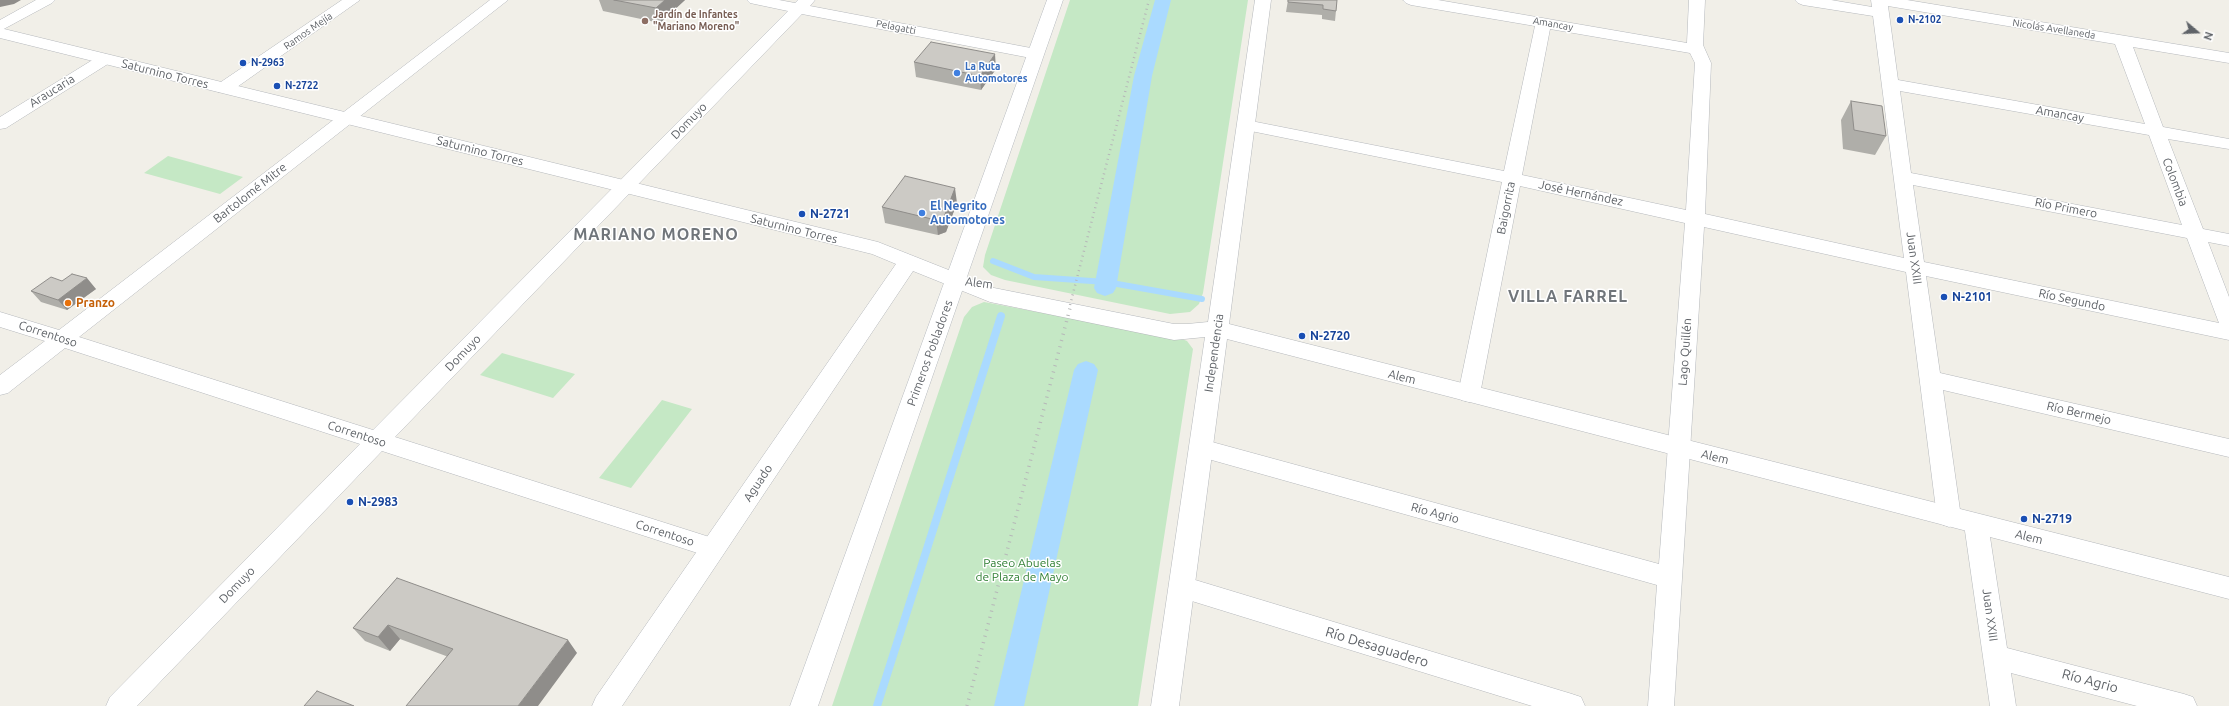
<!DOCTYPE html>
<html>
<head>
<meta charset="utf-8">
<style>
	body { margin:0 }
	#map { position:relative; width:2229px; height:706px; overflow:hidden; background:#f1efe8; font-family:Ubuntu,sans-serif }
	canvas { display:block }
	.north { position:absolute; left:2177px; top:12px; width:40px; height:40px; -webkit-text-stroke:3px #fff; paint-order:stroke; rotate:109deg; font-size:11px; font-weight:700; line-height:16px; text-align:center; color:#5f6368 }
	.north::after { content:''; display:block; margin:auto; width:14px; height:18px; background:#5f6368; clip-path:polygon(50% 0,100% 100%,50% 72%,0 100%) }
</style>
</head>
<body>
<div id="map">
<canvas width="2229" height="706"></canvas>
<div class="north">N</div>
</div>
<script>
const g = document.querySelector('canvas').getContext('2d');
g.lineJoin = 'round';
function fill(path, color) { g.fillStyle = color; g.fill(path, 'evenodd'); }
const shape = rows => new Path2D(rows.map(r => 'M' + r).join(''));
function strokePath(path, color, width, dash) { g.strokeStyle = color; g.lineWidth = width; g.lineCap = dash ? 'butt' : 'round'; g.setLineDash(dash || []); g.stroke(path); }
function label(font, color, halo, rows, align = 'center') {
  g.font = font + ' Ubuntu,sans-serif'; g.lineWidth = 3; g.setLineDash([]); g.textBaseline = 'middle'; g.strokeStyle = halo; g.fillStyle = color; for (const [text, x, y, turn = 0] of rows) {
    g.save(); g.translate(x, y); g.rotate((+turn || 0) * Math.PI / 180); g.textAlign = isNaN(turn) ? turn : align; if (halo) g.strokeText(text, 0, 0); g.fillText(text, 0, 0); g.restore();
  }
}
fill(shape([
	[1070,0,1248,0,1203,293,1199,304,1190,312,1170,314,1005,280,991,275,983,267,985,255],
	[168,156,190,162,243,177,220,194,144,173],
	[984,302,1182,339,1187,341,1193,349,1138,706,832,706,964,317,972,307],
	[502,353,575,374,553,398,480,375],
	[662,400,692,409,631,488,599,478]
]), '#c5e8c5');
strokePath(shape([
	[993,261,1034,277,1106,282,1202,299]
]), '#aadaff', 6);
strokePath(shape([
	[877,706,1001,316]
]), '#aadaff', 8);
fill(shape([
	[1155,0,1171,0,1152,76,1116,288,1113,293,1105,296,1097,293,1094,288,1134,76,1155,0],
	[1086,361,1094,364,1098,370,1024,706,994,706,1074,370,1078,364,1086,361]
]), '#aadaff');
const minor = shape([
	[36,0,55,0,52,3,0,31,0,20,36,0],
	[342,0,360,0,230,92,218,92,216,88,218,84,342,0],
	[490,0,508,0,79,337,373,430,788,11,750,3,747,0,779,0,795,3,798,0,815,0,810,6,1036,49,1042,51,1044,54,1042,57,1036,59,802,14,395,437,722,541,725,548,722,555,713,558,382,451,137,706,106,706,110,697,360,444,65,348,8,393,0,395,0,375,45,341,0,327,0,312,59,330,490,0],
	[1403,0,1438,0,1687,43,1689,0,1705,0,1703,45,1711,63,1705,214,1904,258,1873,16,1803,5,1798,3,1795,0,1831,0,1872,7,1871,0,1907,0,2229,53,2229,63,2133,47,2163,127,2229,139,2229,149,2168,139,2203,229,2229,234,2229,246,2208,242,2229,297,2229,340,1926,276,1940,373,2229,439,2229,457,1943,390,1961,517,1957,524,1949,527,1941,524,1937,517,1906,272,1704,227,1674,706,1648,706,1657,585,1201,457,1193,454,1190,448,1193,442,1201,439,1659,564,1685,223,1520,186,1480,394,1477,400,1469,402,1461,400,1458,394,1502,182,1246,130,1240,129,1237,125,1240,121,1246,120,1504,171,1535,26,1411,5,1406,3,1403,0],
	[1888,6,2115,44,2145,124,1898,80,1888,6],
	[1550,29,1690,53,1695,63,1686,210,1522,175,1550,29],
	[1900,91,2149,135,2182,225,1911,173,1900,91],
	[1913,185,2187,238,2219,323,1924,262,1913,185],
	[105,54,111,56,113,59,111,62,6,128,0,129,0,117,99,56,105,54],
	[1976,514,1984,517,1988,524,2007,648,2184,694,2193,697,2197,706,2137,706,2011,673,2016,706,1990,706,1964,524,1968,517,1976,514],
	[1182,576,1572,694,1581,697,1585,706,1532,706,1182,598,1173,595,1170,587,1173,579,1182,576]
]);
const tertiary = shape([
	[1255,0,1271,0,1229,324,2229,577,2229,599,1227,339,1179,706,1151,706,1205,337,1174,340,990,302,913,271,622,706,592,706,596,697,896,264,872,254,0,38,0,28,878,242,994,288,1174,324,1187,324,1208,322,1255,0]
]);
const secondary = shape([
	[1047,0,1063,0,818,706,790,706,1047,0]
]);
strokePath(minor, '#b5b8bc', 1);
strokePath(tertiary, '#b5b8bc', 1);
strokePath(secondary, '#b6babf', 1);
fill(minor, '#fff');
fill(tertiary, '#fff');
fill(secondary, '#fff');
strokePath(shape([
	[1070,305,1149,0]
]), '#b6b7b8', 2.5, [1, 4]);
strokePath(shape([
	[967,706,1071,304]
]), '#b6b7b8', 3.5, [1, 5.5]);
fill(shape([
	[599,0,685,0,660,23,603,11],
	[1288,0,1337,0,1335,21,1322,19,1322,15,1286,12],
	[914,62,996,69,981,90,916,77],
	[1851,101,1886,136,1875,155,1843,149,1841,120],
	[957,203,946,232,938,235,885,223,882,207],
	[62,281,96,289,67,310,41,302,31,291],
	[397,578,577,653,446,656,400,639,390,651,365,641,353,628]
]), '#afaea9');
fill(shape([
	[0,0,21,0,14,4,0,7],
	[665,0,685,0,660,23,656,8],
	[995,54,996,69,981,90,980,76],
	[955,188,957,203,946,232,938,235,936,220],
	[87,278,96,289,67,310,58,300],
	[388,625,400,639,390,651,378,637],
	[568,640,577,653,538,706,518,706]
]), '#8f8d8a');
const building = shape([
	[614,0,665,0,656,8,614,0],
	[1288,0,1337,0,1336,11,1323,9,1323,5,1288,2,1288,0],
	[931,42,995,54,980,76,914,62,931,42],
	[1851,101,1882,106,1886,136,1854,130,1851,101],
	[905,176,955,188,944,217,936,220,882,207,905,176],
	[72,274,87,278,58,300,31,291,51,277,62,281,72,274],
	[397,578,568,640,518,706,406,706,453,649,388,625,378,637,353,628,397,578],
	[317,691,354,706,304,706,317,691]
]);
fill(building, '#cccac5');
strokePath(building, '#8f8d8a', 1);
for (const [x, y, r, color] of [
	[1900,20,4,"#1a4fb4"],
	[645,21,4,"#8d6e63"],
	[243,63,4,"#1a4fb4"],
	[957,73,4,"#3f7fe0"],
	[277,86,4,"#1a4fb4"],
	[922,213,4,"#3f7fe0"],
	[802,214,4,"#1a4fb4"],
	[1944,297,4,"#1a4fb4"],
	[68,303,4,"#e8710a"],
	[1302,336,4,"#1a4fb4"],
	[350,502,4,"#1a4fb4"],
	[2024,519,4,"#1a4fb4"]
]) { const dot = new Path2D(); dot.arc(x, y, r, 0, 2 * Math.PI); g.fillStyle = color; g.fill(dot); strokePath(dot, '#fff', 1.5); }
label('bold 10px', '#785e54', '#fff', [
	["Jardín de Infantes",653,15],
	["\"Mariano Moreno\"",653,27]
], 'left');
label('bold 10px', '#164399', '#fff', [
	["N-2102",1908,20],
	["N-2963",251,63],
	["N-2722",285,86]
], 'left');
label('10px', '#5f6368', '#fff', [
	["Amancay",1553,24,10],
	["Pelagatti",896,27,11],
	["Nicolás Avellaneda",2054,29,9],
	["Ramos Mejía",308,31,-35]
]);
label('bold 10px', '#366cbe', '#fff', [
	["La Ruta",965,67],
	["Automotores",965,79]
], 'left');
label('12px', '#5f6368', '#fff', [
	["Saturnino Torres",165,74,14],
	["Araucaria",52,91,-32],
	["Amancay",2060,114,10],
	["Domuyo",689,121,-46],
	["Saturnino Torres",480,151,14],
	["Colombia",2175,182,69],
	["Bartolomé Mitre",250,193,-38],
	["José Hernández",1581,193,12],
	["Baigorrita",1506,208,-79],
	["Río Primero",2066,208,11],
	["Saturnino Torres",794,229,14],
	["Juan XXIII",1914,258,82],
	["Alem",979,283,7],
	["Río Segundo",2072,300,12],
	["Correntoso",48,334,18],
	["Lago Quillén",1685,352,-86],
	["Domuyo",463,353,-46],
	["Primeros Pobladores",930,353,-70],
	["Independencia",1214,353,-82],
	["Alem",1402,377,14],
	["Río Bermejo",2079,413,13],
	["Correntoso",357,434,18],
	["Alem",1715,457,14],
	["Aguado",758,483,-56],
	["Río Agrio",1435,513,15],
	["Correntoso",665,533,18],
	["Alem",2029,537,14],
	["Domuyo",237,585,-46],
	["Juan XXIII",1990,615,82]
]);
label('bold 12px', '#366cbe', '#fff', [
	["El Negrito",930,206],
	["Automotores",930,220]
], 'left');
label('bold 12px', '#164399', '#fff', [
	["N-2721",810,214],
	["N-2101",1952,297],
	["N-2720",1310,336],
	["N-2983",358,502],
	["N-2719",2032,519]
], 'left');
label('bold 12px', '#c56008', '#fff', [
	["Pranzo",76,303]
], 'left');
label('12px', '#348238', '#fff', [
	["Paseo Abuelas",1022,563],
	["de Plaza de Mayo",1022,577]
]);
label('14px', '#5f6368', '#fff', [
	["Río Desaguadero",1377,647,17],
	["Río Agrio",2090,681,15]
]);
g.letterSpacing = '1px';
label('bold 16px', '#70757a', '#fff', [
	["MARIANO MORENO",656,235],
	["VILLA FARREL",1568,297]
]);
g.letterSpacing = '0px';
</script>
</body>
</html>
